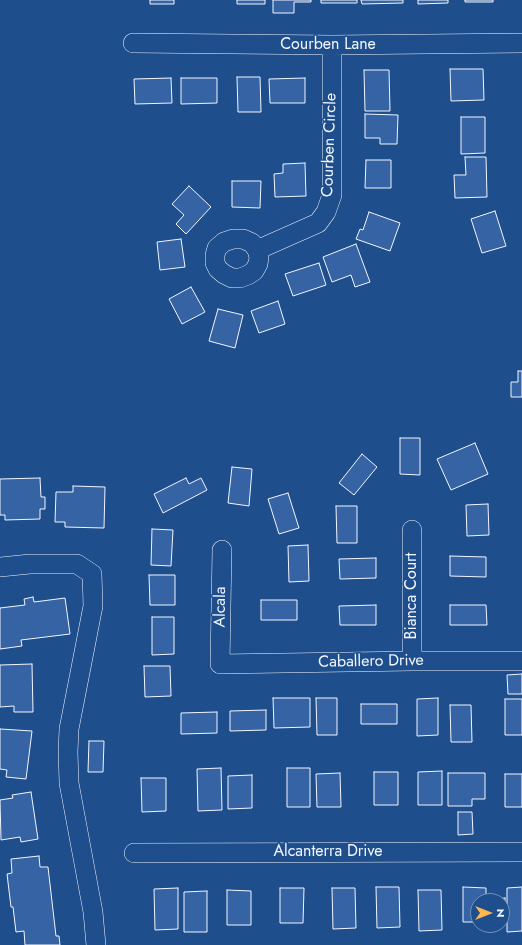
<!DOCTYPE html>
<html>
<head>
<meta charset="utf-8">
<style>
	body { margin:0 }
	#map { position:relative; width:522px; height:945px; overflow:hidden; background:#1f4e8c; font-family:Jost,sans-serif }
	canvas { display:block }
	.north { position:absolute; left:470px; top:893px; width:40px; height:40px; box-sizing:border-box; background:#1f4e8c; border:1px solid #7391ba; border-radius:50%; rotate:90deg; font-size:11px; font-weight:700; line-height:16px; text-align:center; color:#f2f6ff }
	.north::after { content:''; display:block; margin:auto; width:14px; height:18px; background:#ffb74d; clip-path:polygon(50% 0,100% 100%,50% 72%,0 100%) }
</style>
</head>
<body>
<div id="map">
<canvas width="522" height="945"></canvas>
<div class="north">N</div>
</div>
<script>
const g = document.querySelector('canvas').getContext('2d');
g.lineJoin = 'round';
function fill(path, color) { g.fillStyle = color; g.fill(path, 'evenodd'); }
const shape = rows => new Path2D(rows.map(r => 'M' + r).join(''));
function strokePath(path, color, width, dash) { g.strokeStyle = color; g.lineWidth = width; g.lineCap = dash ? 'butt' : 'round'; g.setLineDash(dash || []); g.stroke(path); }
function label(font, color, halo, rows, align = 'center') {
  g.font = font + ' Jost,sans-serif'; g.lineWidth = 3; g.setLineDash([]); g.textBaseline = 'middle'; g.strokeStyle = halo; g.fillStyle = color; for (const [text, x, y, turn = 0] of rows) {
    g.save(); g.translate(x, y); g.rotate((+turn || 0) * Math.PI / 180); g.textAlign = isNaN(turn) ? turn : align; if (halo) g.strokeText(text, 0, 0); g.fillText(text, 0, 0); g.restore();
  }
}
const building = shape([
	[150,0,174,0,174,4,150,4,150,0],
	[237,0,265,0,265,4,237,4,237,0],
	[273,0,311,0,311,2,294,2,294,13,273,13,273,0],
	[321,0,357,0,357,3,321,3,321,0],
	[361,0,403,0,403,3,362,4,361,0],
	[418,0,448,0,448,3,418,4,418,0],
	[465,0,493,0,493,2,465,2,465,0],
	[450,69,483,69,484,100,451,101,450,69],
	[364,70,389,70,390,111,365,111,364,70],
	[237,77,260,77,261,112,238,112,237,77],
	[171,78,172,103,135,104,134,79,171,78],
	[181,78,217,78,217,103,181,104,181,78],
	[305,78,305,103,270,103,269,79,305,78],
	[365,114,398,115,397,144,380,144,380,138,365,138,365,114],
	[461,117,485,117,485,153,461,154,461,117],
	[465,157,486,157,487,197,455,198,454,175,466,175,465,157],
	[366,160,391,160,391,188,365,188,366,160],
	[305,163,306,196,275,197,274,174,283,173,283,164,305,163],
	[232,181,261,181,260,208,232,207,232,181],
	[189,186,211,207,186,234,176,224,184,215,172,204,189,186],
	[495,211,506,246,482,253,471,219,495,211],
	[369,212,400,223,390,251,356,239,360,229,363,230,369,212],
	[181,239,185,267,160,270,157,242,181,239],
	[356,244,370,282,355,287,351,275,332,282,323,257,356,244],
	[319,263,326,285,293,296,285,274,319,263],
	[191,287,205,312,182,324,169,299,191,287],
	[278,301,285,324,259,333,251,311,278,301],
	[218,309,243,315,235,348,209,341,218,309],
	[518,371,522,371,522,397,511,397,511,382,518,382,518,371],
	[400,438,420,438,420,475,400,474,400,438],
	[475,443,488,474,451,490,437,459,475,443],
	[362,454,377,467,354,495,339,483,362,454],
	[232,467,252,469,249,506,228,503,232,467],
	[40,478,41,497,45,497,45,509,40,509,40,519,5,520,5,515,0,515,0,479,40,478],
	[186,478,189,484,201,478,207,490,163,513,154,494,186,478],
	[73,486,105,487,104,528,65,527,65,522,55,522,56,492,73,492,73,486],
	[288,493,299,528,279,534,268,499,288,493],
	[488,504,489,535,467,536,466,505,488,504],
	[336,506,357,506,357,543,337,543,336,506],
	[152,529,173,530,171,566,151,565,152,529],
	[308,545,309,581,289,582,288,546,308,545],
	[450,556,486,557,486,577,450,576,450,556],
	[376,558,376,578,340,579,339,559,376,558],
	[149,575,175,575,175,605,150,605,149,575],
	[33,597,34,602,65,598,70,634,21,640,22,646,0,649,0,608,25,605,24,599,33,597],
	[261,600,297,600,297,620,261,620,261,600],
	[376,605,376,625,340,625,339,606,376,605],
	[450,605,486,605,487,625,450,625,450,605],
	[152,617,174,617,174,654,152,655,152,617],
	[32,664,33,712,14,712,14,706,0,707,0,665,32,664],
	[144,666,170,666,171,696,145,697,144,666],
	[522,674,522,694,508,694,507,675,522,674],
	[273,698,310,698,310,727,274,728,273,698],
	[316,698,337,698,337,735,317,735,316,698],
	[438,698,438,735,417,736,417,699,438,698],
	[505,699,522,699,522,735,505,735,505,699],
	[361,704,397,704,397,724,361,724,361,704],
	[450,705,471,705,472,742,451,742,450,705],
	[266,710,266,730,230,731,230,711,266,710],
	[217,712,217,733,181,734,181,713,217,712],
	[0,729,32,731,26,779,6,777,7,770,0,769,0,729],
	[89,741,104,741,103,772,88,772,89,741],
	[221,768,222,810,198,811,197,769,221,768],
	[287,768,310,768,310,807,287,807,287,768],
	[442,771,442,805,418,805,418,772,442,771],
	[374,772,398,772,398,805,374,805,374,772],
	[340,773,341,807,317,807,316,774,340,773],
	[448,773,485,773,485,799,472,799,472,806,448,806,448,773],
	[505,774,522,774,522,807,505,807,505,774],
	[252,775,252,808,228,809,228,776,252,775],
	[141,778,166,778,166,811,142,812,141,778],
	[31,792,38,839,21,842,20,837,1,840,0,800,13,798,12,795,31,792],
	[458,812,472,812,473,834,458,835,458,812],
	[39,856,40,867,48,867,56,936,59,936,60,945,25,945,24,931,16,932,13,907,11,907,7,874,12,873,11,859,39,856],
	[376,887,399,887,400,927,377,928,376,887],
	[463,887,486,888,486,901,478,901,478,922,463,922,463,887],
	[522,887,522,931,507,932,507,888,522,887],
	[178,888,178,929,155,930,154,889,178,888],
	[280,888,304,888,303,923,280,923,280,888],
	[332,888,355,888,356,928,333,929,332,888],
	[227,890,251,891,251,925,227,925,227,890],
	[418,890,441,890,442,930,419,931,418,890],
	[207,891,207,932,184,932,184,892,207,891],
	[505,898,505,922,502,922,502,901,490,901,490,899,505,898]
]);
fill(building, '#3563a3');
strokePath(building, '#f2f6ff', 1);
const minor = shape([
	[133,43,332,45,522,43],
	[233,239,243,239,252,243,257,250,259,257,258,264,254,271,248,275,240,278,232,278,224,274,218,269,215,263,215,255,217,248,224,242,233,239],
	[257,250,318,223,326,212,332,195,332,45],
	[222,550,220,664,412,661,522,661],
	[0,567,30,564,77,564,92,574,93,606,69,729,68,752,69,783,93,912,96,945],
	[412,661,412,530],
	[134,853,522,852]
]);
strokePath(minor, '#f2f6ff', 20);
strokePath(minor, '#1f4e8c', 19);
label('16px', '#f2f6ff', '#1f4e8c', [
	["Courben Lane",328,45],
	["Courben Circle",330,145,-88],
	["Bianca Court",412,596,-90],
	["Alcala",221,607,-89],
	["Caballero Drive",371,662,-1],
	["Alcanterra Drive",328,852]
]);
</script>
</body>
</html>
